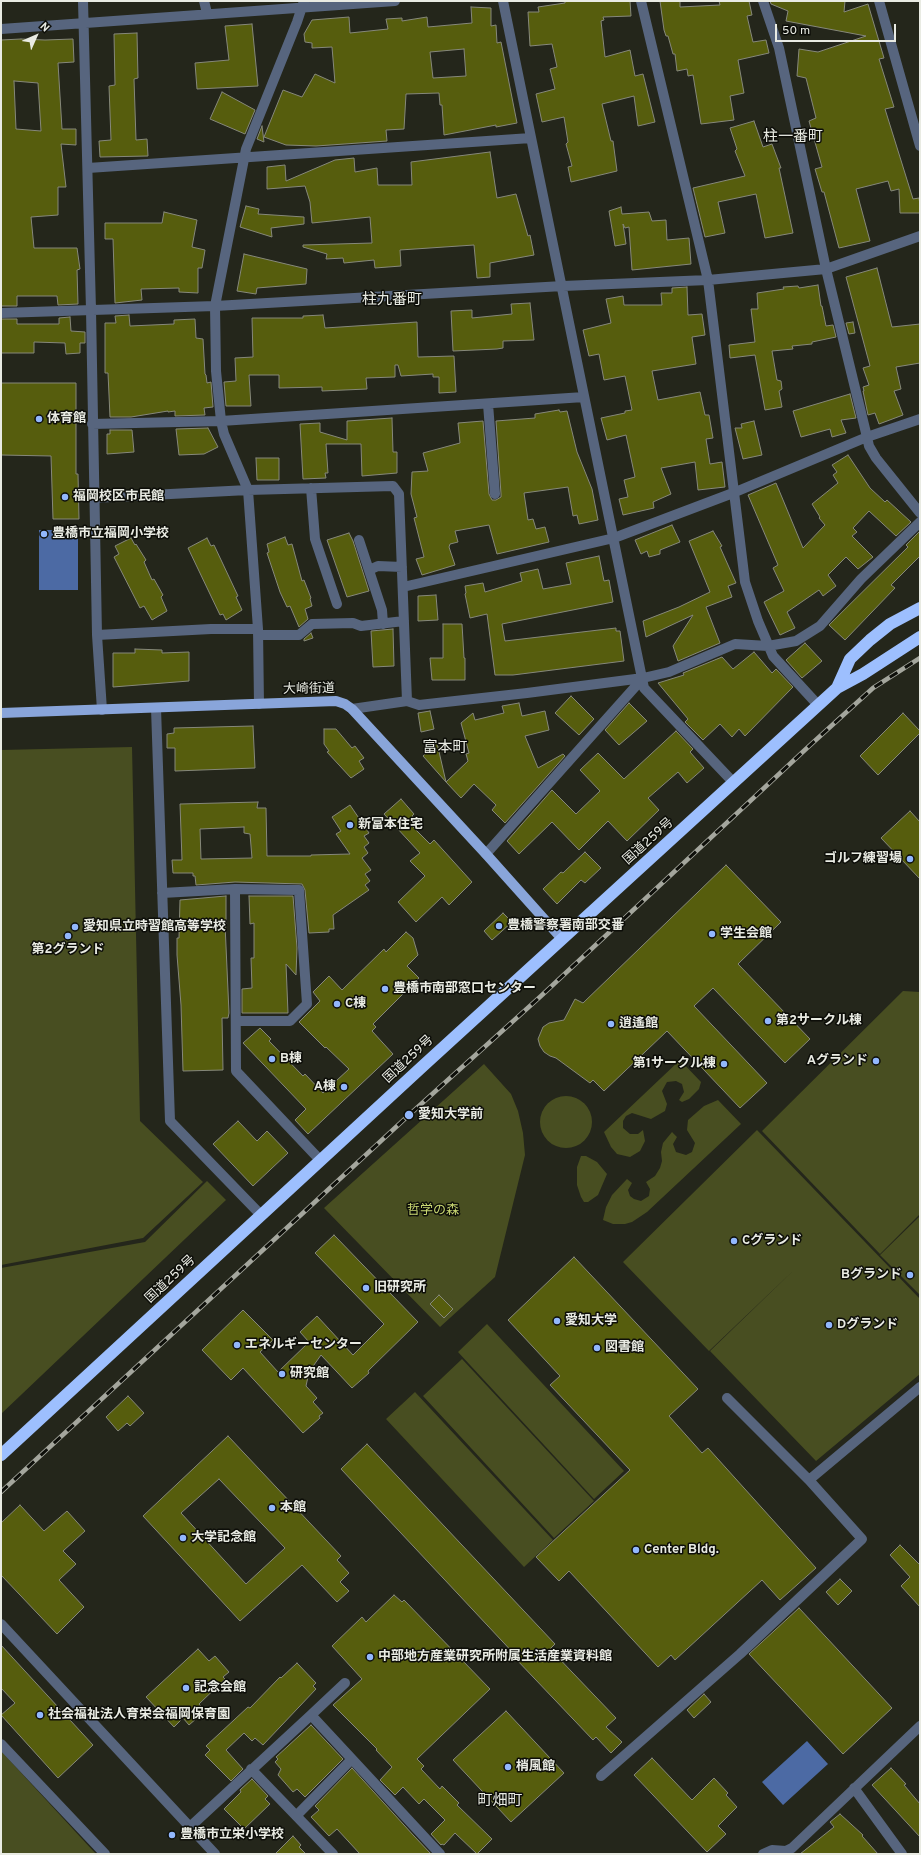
<!DOCTYPE html>
<html>
<head>
<meta charset="utf-8">
<style>
	body { margin:0 }
	#map { position:relative; width:921px; height:1855px; overflow:hidden; background:#24261b; font-family:Overpass,sans-serif }
	canvas { display:block }
	.frame { position:absolute; inset:0; border:2px solid #e9ebe3; pointer-events:none }
	.north { position:absolute; left:16px; top:16px; width:40px; height:40px; -webkit-text-stroke:3px #0d0e09; paint-order:stroke; rotate:45deg; font-size:11px; font-weight:700; line-height:16px; text-align:center; color:#e9ebe3 }
	.north::after { content:''; display:block; margin:auto; width:14px; height:18px; background:#e9ebe3; clip-path:polygon(50% 0,100% 100%,50% 72%,0 100%) }
	.scale { position:absolute; left:775px; top:24px; width:121px; height:18px; box-sizing:border-box; border:2px solid #e9ebe3; border-top:0; padding-left:5px; font-size:12px; line-height:14px; white-space:nowrap; color:#e9ebe3; -webkit-text-stroke:3px #0d0e09; paint-order:stroke }
</style>
</head>
<body>
<div id="map">
<canvas width="921" height="1855"></canvas>
<div class="frame"></div>
<div class="north">N</div>
<div class="scale">50 m</div>
</div>
<script>
const g = document.querySelector('canvas').getContext('2d');
g.lineJoin = 'round';
function fill(path, color) { g.fillStyle = color; g.fill(path, 'evenodd'); }
const shape = rows => new Path2D(rows.map(r => 'M' + r).join(''));
function strokePath(path, color, width, dash) { g.strokeStyle = color; g.lineWidth = width; g.lineCap = dash ? 'butt' : 'round'; g.setLineDash(dash || []); g.stroke(path); }
function label(font, color, halo, rows, align = 'center') {
  g.font = font + ' Overpass,"Noto Sans JP",sans-serif'; g.lineWidth = 3; g.setLineDash([]); g.textBaseline = 'middle'; g.strokeStyle = halo; g.fillStyle = color; for (const [text, x, y, turn = 0] of rows) {
    g.save(); g.translate(x, y); g.rotate((+turn || 0) * Math.PI / 180); g.textAlign = isNaN(turn) ? turn : align; if (halo) g.strokeText(text, 0, 0); g.fillText(text, 0, 0); g.restore();
  }
}
fill(shape([
	[132,747,140,1121,203,1182,143,1238,1,1265,1,750],
	[903,991,920,992,920,1214,880,1254,762,1131],
	[680,1060,701,1082,699,1089,689,1099,682,1102,679,1100,684,1092,682,1084,676,1081,667,1082,662,1091,667,1104,665,1111,651,1119,632,1113,626,1116,623,1121,623,1128,630,1134,638,1134,643,1130,645,1141,640,1151,630,1157,617,1154,611,1147,604,1132],
	[484,1064,511,1094,518,1111,523,1133,525,1155,495,1277,440,1327,324,1208],
	'540 1122a26 26 0 1 1 52 0a26 26 0 1 1-52 0Z',
	[718,1100,741,1124,647,1212,632,1222,625,1224,613,1224,603,1220,606,1207,612,1195,627,1179,632,1183,628,1190,630,1196,634,1199,641,1201,649,1196,650,1189,646,1182,655,1176,660,1168,662,1161,661,1152,663,1143,672,1132,677,1137,673,1144,676,1152,686,1155,692,1152,695,1143,687,1130,688,1120,704,1106],
	[757,1130,920,1299,920,1374,816,1461,710,1351,796,1268,709,1351,623,1262],
	[581,1156,586,1156,597,1162,607,1174,598,1195,588,1202,584,1202,581,1197,577,1185,577,1167],
	[207,1181,226,1200,1,1414,1,1268,145,1242],
	[920,1216,920,1295,880,1255],
	[487,1324,624,1471,594,1499,458,1352],
	[462,1359,594,1501,554,1538,423,1396],
	[415,1392,553,1540,524,1567,386,1419],
	[1,1751,96,1854,1,1854]
]), '#484e21');
fill(shape([
	[39,530,78,530,78,590,39,590],
	[807,1741,828,1764,783,1805,762,1782]
]), '#4c6aa4');
const building = shape([
	[565,1,630,1,631,16,603,17,604,20,601,21,605,57,630,50,635,76,643,74,655,122,638,126,634,96,602,104,611,141,613,141,617,171,571,182,568,167,572,166,566,144,568,142,564,117,542,122,536,94,555,89,550,69,557,67,552,44,530,46,528,12,539,12,538,7,565,3,565,1],
	[660,1,680,1,680,7,720,5,719,1,749,1,752,15,747,16,753,42,766,40,769,53,738,60,744,93,730,96,734,120,701,124,693,75,688,76,687,69,677,71,675,54,673,54,668,36,666,36,664,30,660,1],
	[770,1,845,1,844,12,868,4,884,58,879,59,894,107,885,109,913,199,919,198,920,205,920,213,900,213,899,189,891,191,888,181,856,189,870,241,839,248,824,192,822,192,815,169,822,167,809,121,816,118,806,78,797,76,799,49,818,52,866,36,786,21,788,11,771,4,770,1],
	[471,7,491,8,491,26,496,25,497,43,501,42,517,123,496,127,496,125,444,135,442,105,440,105,439,93,406,94,404,129,386,130,387,141,316,146,286,145,264,137,283,90,302,97,315,74,335,83,332,47,312,48,312,43,305,42,304,34,312,20,349,17,350,33,388,29,386,19,402,18,402,21,427,17,428,27,472,23,471,7],
	[464,49,466,76,433,78,430,52,464,49],
	[252,24,258,86,197,89,195,63,229,60,225,26,252,24],
	[137,33,138,78,134,79,136,140,147,139,148,156,100,157,99,141,111,140,109,86,115,85,114,34,137,33],
	[21,39,45,40,73,39,74,62,58,63,62,129,76,129,76,145,61,144,66,187,58,187,58,215,31,217,34,248,77,248,80,269,77,270,78,304,58,305,57,296,17,296,17,306,1,306,1,40,21,39],
	[14,81,38,83,41,131,16,129,14,81],
	[222,92,255,110,245,134,210,119,222,92],
	[754,121,763,147,772,144,781,168,779,168,793,233,765,238,756,194,718,202,725,233,705,237,693,188,745,176,735,151,737,149,730,128,754,121],
	[262,126,264,142,257,139,262,126],
	[490,152,497,198,516,194,528,236,530,235,534,255,490,263,490,277,477,278,474,245,400,250,401,266,375,268,374,260,344,263,343,258,326,259,327,254,303,247,303,245,372,243,370,217,312,223,310,202,305,186,267,189,267,167,285,165,286,181,335,160,354,158,355,172,377,168,378,185,412,185,411,162,490,152],
	[246,206,259,209,258,214,304,217,304,224,271,228,272,237,240,227,246,206],
	[621,207,622,214,649,212,652,221,666,220,667,240,689,238,691,264,632,270,629,227,625,228,623,224,626,244,615,246,609,211,621,207],
	[164,212,197,220,192,247,205,250,202,268,198,268,198,293,179,292,179,288,141,289,142,300,115,303,113,239,105,239,105,223,162,223,164,212],
	[244,254,307,269,306,284,257,288,256,294,237,291,244,254],
	[877,268,892,327,920,324,920,363,896,367,901,389,894,391,903,415,879,424,875,413,868,415,863,391,864,391,863,387,869,385,863,368,870,366,846,277,877,268],
	[818,285,821,306,822,306,826,326,833,325,836,337,812,342,812,344,792,346,793,349,772,351,777,380,781,381,782,389,779,391,782,407,765,410,755,355,730,358,729,345,755,342,751,309,758,309,757,293,784,289,783,287,798,286,799,288,818,285],
	[687,287,688,315,702,314,705,335,692,337,696,364,652,371,658,400,700,392,705,415,709,415,713,438,706,439,710,464,722,462,725,487,698,490,695,462,661,468,671,494,653,502,654,508,623,515,619,499,628,497,624,480,635,477,626,435,607,440,601,418,625,413,625,411,632,410,625,376,604,380,599,354,589,356,583,330,611,323,606,299,623,296,624,305,662,305,661,293,672,293,672,288,687,287],
	[530,303,534,340,503,341,503,348,497,349,453,351,451,311,472,310,472,318,512,314,511,304,530,303],
	[129,315,130,326,174,324,174,320,195,319,196,338,203,339,205,374,206,375,207,383,211,382,213,407,204,408,205,415,175,416,175,411,168,412,168,411,131,417,110,417,108,373,105,373,105,323,116,323,115,316,129,315],
	[323,315,325,328,417,322,418,357,454,356,456,392,439,393,439,377,433,377,433,374,401,376,398,365,395,365,395,377,366,378,367,389,322,391,322,387,279,388,279,375,249,375,251,406,226,406,224,382,236,381,235,358,253,357,252,318,303,318,303,316,323,315],
	[70,317,71,331,85,332,85,343,80,343,80,353,66,354,65,343,34,342,34,353,1,353,1,319,17,319,17,324,59,324,59,318,70,317],
	[853,322,855,333,849,334,846,323,853,322],
	[1,383,76,383,76,474,78,474,79,519,53,519,51,456,1,455,1,383],
	[850,394,856,418,841,420,846,433,832,437,830,429,801,437,793,411,850,394],
	[559,410,560,412,567,411,577,452,592,489,598,520,579,524,577,515,573,516,568,487,524,493,528,520,533,519,536,529,545,527,549,542,497,554,489,525,455,531,458,542,450,544,449,547,455,565,422,575,416,559,424,557,414,518,417,517,411,494,412,472,428,471,423,453,460,443,458,423,483,421,489,494,492,500,496,500,501,497,501,494,496,421,535,418,535,414,559,410],
	[392,418,393,452,397,452,397,473,362,476,361,444,326,444,328,473,325,473,326,478,303,479,300,424,320,423,320,432,347,440,347,421,392,418],
	[754,421,762,455,743,459,735,428,742,428,741,424,754,421],
	[208,428,218,447,204,454,179,455,176,429,208,428],
	[110,430,132,430,134,452,107,454,107,434,110,434,110,430],
	[848,455,870,488,885,502,887,500,911,522,896,536,869,511,853,528,857,532,852,536,873,557,858,569,846,557,828,575,836,586,823,596,819,590,787,612,795,628,780,635,764,602,784,591,773,568,778,565,748,495,776,483,803,548,825,525,819,518,820,517,812,504,838,483,833,475,837,472,832,465,848,455],
	[256,458,279,458,279,480,257,480,256,458],
	[672,525,680,542,660,550,660,554,649,557,647,551,641,554,635,540,672,525],
	[713,531,722,546,720,547,736,583,728,586,732,597,706,607,720,643,678,661,673,646,693,615,646,637,643,621,679,607,710,592,689,541,713,531],
	[920,531,920,558,919,557,891,585,895,588,845,640,829,625,908,547,906,545,920,531],
	[349,533,353,541,369,591,347,597,327,540,349,533],
	[285,537,288,545,292,544,302,581,304,580,311,598,310,599,312,606,305,609,308,619,299,627,290,606,287,607,280,592,267,553,269,552,267,544,285,537],
	[131,538,135,545,136,544,146,560,144,562,152,580,154,579,163,595,161,597,167,611,152,620,144,606,140,608,114,557,119,554,115,546,131,538],
	[207,538,211,546,214,545,238,596,236,597,242,610,226,620,223,614,220,615,188,548,207,538],
	[599,556,604,581,609,580,613,602,502,624,505,641,616,628,616,631,620,631,624,661,513,675,495,675,487,614,470,618,465,594,466,593,465,586,483,583,485,592,522,581,520,573,538,569,543,589,571,584,566,563,599,556],
	[436,595,438,620,418,621,418,596,436,595],
	[443,624,462,624,464,658,465,658,465,680,432,680,430,658,443,658,443,624],
	[393,629,394,666,373,667,371,631,393,629],
	[311,633,313,638,304,641,304,639,311,633],
	[805,643,822,661,802,678,786,660,805,643],
	[135,649,162,650,162,653,189,652,189,681,113,687,113,653,135,653,135,649],
	[754,652,772,673,776,669,793,687,745,736,739,729,732,737,720,724,703,740,685,722,688,719,658,683,684,675,683,673,722,657,733,669,754,652],
	[571,696,594,719,579,735,555,713,571,696],
	[519,703,522,716,545,711,549,730,525,736,538,768,563,754,565,756,505,823,492,810,496,805,474,784,461,798,446,782,423,756,437,743,446,782,468,761,466,754,469,753,461,723,473,713,475,720,504,713,502,706,519,703],
	[629,703,647,721,619,745,605,730,629,703],
	[430,711,434,729,421,732,418,713,430,711],
	[903,713,920,731,920,733,878,775,860,756,903,713],
	[253,726,255,768,175,771,175,748,167,748,167,734,174,733,174,728,253,726],
	[324,729,336,729,352,748,355,746,364,758,359,761,364,769,351,778,327,752,329,751,324,744,324,729],
	[676,731,693,749,690,752,704,768,687,783,678,772,648,798,659,810,627,841,608,821,579,850,552,822,519,854,507,841,552,790,576,814,600,791,580,770,598,753,624,779,676,731],
	[401,799,414,814,412,816,417,822,412,826,430,844,434,840,472,882,449,905,442,897,416,922,398,902,425,876,410,861,420,853,384,814,401,799],
	[258,802,257,808,266,808,267,856,311,856,311,855,350,854,336,834,341,831,332,817,350,805,369,833,364,836,369,843,364,847,368,853,362,858,371,870,365,874,370,881,365,885,369,890,333,915,334,929,329,929,329,932,309,933,305,890,302,884,235,882,196,885,195,876,193,876,193,873,173,873,172,860,182,860,180,804,258,802],
	[244,827,244,833,250,834,252,858,201,859,200,829,244,827],
	[910,811,920,822,920,879,881,838,910,811],
	[585,852,601,868,585,883,581,880,557,904,543,889,561,872,563,873,585,852],
	[726,865,781,922,738,964,810,1039,785,1063,713,988,694,1006,767,1083,740,1108,667,1031,604,1091,593,1080,590,1083,556,1058,550,1056,544,1052,540,1046,538,1039,543,1027,549,1023,564,1020,575,999,583,1003,726,865],
	[226,896,226,924,225,924,229,1013,228,1018,222,1018,223,1070,183,1071,181,1005,177,955,177,938,179,938,180,900,226,896],
	[249,896,293,896,297,948,296,975,286,964,288,1013,242,1013,242,989,252,988,251,958,254,958,254,923,250,924,249,896],
	[503,913,512,922,492,940,484,931,503,913],
	[406,932,413,938,418,955,407,966,419,978,373,1024,376,1027,372,1031,393,1054,308,1134,295,1120,306,1109,243,1043,260,1028,271,1039,269,1041,303,1076,305,1074,323,1093,349,1069,326,1047,325,1048,299,1022,320,1001,313,992,329,976,342,990,384,949,386,952,406,932],
	[238,1121,257,1141,267,1131,288,1153,253,1186,213,1144,238,1121],
	[334,1235,418,1322,368,1371,369,1373,352,1388,321,1355,309,1372,306,1386,317,1398,313,1402,323,1413,319,1416,320,1418,303,1433,243,1368,231,1380,202,1350,243,1310,273,1340,260,1352,278,1372,309,1342,300,1332,317,1316,353,1355,384,1324,315,1253,334,1235],
	[574,1257,698,1389,669,1416,702,1453,708,1448,816,1568,780,1600,762,1580,675,1660,671,1655,658,1667,569,1571,559,1581,536,1557,630,1470,550,1385,560,1376,508,1320,574,1257],
	[439,1295,453,1309,444,1318,430,1304,439,1295],
	[128,1396,144,1413,130,1426,127,1423,118,1431,106,1417,128,1396],
	[228,1436,341,1556,337,1560,349,1573,340,1582,349,1591,337,1602,302,1565,240,1621,143,1516,228,1436],
	[219,1479,285,1548,246,1584,181,1513,219,1479],
	[367,1444,555,1644,550,1649,616,1718,606,1727,622,1742,611,1753,596,1737,593,1740,515,1658,517,1657,341,1469,367,1444],
	[20,1505,44,1531,67,1511,85,1531,63,1551,76,1564,59,1580,84,1607,57,1634,1,1575,1,1523,20,1505],
	[900,1545,920,1565,920,1607,901,1586,910,1577,890,1555,900,1545],
	[840,1579,852,1591,838,1605,826,1592,840,1579],
	[394,1595,402,1602,404,1600,490,1689,417,1759,424,1766,421,1769,440,1789,442,1786,459,1803,457,1805,492,1839,477,1854,455,1833,444,1845,442,1844,441,1845,431,1834,445,1820,424,1799,419,1804,403,1787,395,1795,380,1780,392,1767,376,1750,377,1749,333,1705,362,1679,332,1646,362,1617,366,1622,394,1595],
	[799,1608,892,1708,843,1754,749,1654,799,1608],
	[1,1645,93,1745,58,1778,1,1715,15,1703,1,1688,1,1645],
	[198,1649,209,1661,215,1656,229,1672,223,1677,225,1679,199,1704,205,1711,189,1725,183,1718,174,1727,146,1697,198,1649],
	[297,1663,316,1683,313,1686,316,1689,263,1745,255,1738,252,1741,244,1733,226,1750,243,1769,231,1781,205,1755,210,1750,206,1746,248,1707,250,1708,280,1677,281,1678,297,1663],
	[704,1694,711,1702,694,1718,687,1710,704,1694],
	[506,1711,564,1773,511,1822,453,1760,506,1711],
	[311,1725,343,1759,305,1797,297,1789,293,1792,278,1775,281,1769,275,1762,278,1759,276,1757,311,1725],
	[652,1758,692,1800,714,1778,728,1793,726,1795,737,1807,718,1826,726,1834,707,1852,634,1775,652,1758],
	[352,1768,414,1836,431,1854,360,1854,337,1829,329,1836,311,1817,319,1810,315,1806,352,1768],
	[891,1768,906,1784,904,1785,920,1804,920,1837,872,1785,891,1768],
	[252,1779,268,1796,265,1799,270,1804,244,1829,224,1809,241,1792,240,1790,252,1779],
	[840,1814,863,1835,862,1836,878,1854,800,1854,834,1827,830,1822,840,1814],
	[293,1836,301,1845,299,1847,306,1854,275,1854,293,1836]
]);
fill(building, '#565d0d');
strokePath(building, '#86887b', 1);
strokePath(shape([
	[83,1,91,310,97,635,102,710],
	[204,1,207,13],
	[503,1,644,688,734,783],
	[641,1,708,280,745,582,758,621,773,656,818,705],
	[763,1,779,48,826,269,867,437,869,446,876,458,920,513],
	[879,1,920,146],
	[1,29,395,1],
	[88,168,531,138],
	[1,313,215,306,563,286,708,280,826,269,920,236],
	[488,404,495,494],
	[92,424,221,421,584,397],
	[311,488,315,539,337,604],
	[93,498,248,490,393,486,399,494,407,701],
	[359,540,382,610,383,624],
	[369,570,378,566,402,567],
	[403,587,614,538,733,493,867,437,920,419],
	[97,635,211,629,258,629],
	[258,635,299,635,312,624,353,623,361,626,404,621],
	[259,704,258,629,248,490,224,434,221,421,216,371,215,306,246,149,297,22,304,1],
	[156,708,170,1121,261,1215],
	[352,709,407,701,419,705,527,693,643,678,669,672,735,644,768,646,796,641,820,626,861,579,920,522],
	[486,854,643,678],
	[235,889,236,1071,320,1160],
	[162,893,235,889,299,890,307,1004,290,1021,237,1021],
	[727,1398,809,1480,920,1387],
	[1,1624,215,1854],
	[311,1715,345,1683],
	[1,1744,105,1854],
	[251,1769,333,1854],
	[601,1776,740,1654,862,1539,809,1480],
	[854,1788,902,1854],
	[297,1815,352,1759],
	[191,1826,311,1715,440,1854],
	[763,1854,772,1850,786,1851,792,1848,920,1726]
]), '#57657e', 10);
strokePath(shape([
	[1,713,336,701,345,704,352,709,486,854,562,939]
]), '#89a5da', 10);
strokePath(shape([
	[837,688,850,659,870,640,890,624,920,608],
	[1,1455,424,1065,837,688,863,674,920,637]
]), '#9dbffe', 12);
const rail = shape([
	[1,1492,409,1115,541,996,807,748,873,688,920,658]
]);
strokePath(rail, '#a4a69d', 4.5);
strokePath(rail, '#0d0e09', 3, [9]);
for (const [x, y, r, color] of [
	[39,419,4,"#92b7fd"],
	[65,497,4,"#92b7fd"],
	[44,534,4,"#92b7fd"],
	[350,825,4,"#92b7fd"],
	[910,859,4,"#92b7fd"],
	[499,926,4,"#92b7fd"],
	[75,927,4,"#92b7fd"],
	[712,934,4,"#92b7fd"],
	[68,936,4,"#92b7fd"],
	[385,989,4,"#92b7fd"],
	[337,1004,4,"#92b7fd"],
	[768,1021,4,"#92b7fd"],
	[611,1024,4,"#92b7fd"],
	[272,1059,4,"#92b7fd"],
	[876,1061,4,"#92b7fd"],
	[724,1064,4,"#92b7fd"],
	[344,1087,4,"#92b7fd"],
	[409,1115,5,"#92b7fd"],
	[734,1241,4,"#92b7fd"],
	[910,1275,4,"#92b7fd"],
	[366,1288,4,"#92b7fd"],
	[557,1321,4,"#92b7fd"],
	[829,1325,4,"#92b7fd"],
	[237,1345,4,"#92b7fd"],
	[597,1348,4,"#92b7fd"],
	[282,1374,4,"#92b7fd"],
	[272,1508,4,"#92b7fd"],
	[183,1538,4,"#92b7fd"],
	[636,1550,4,"#92b7fd"],
	[370,1657,4,"#92b7fd"],
	[186,1688,4,"#92b7fd"],
	[40,1715,4,"#92b7fd"],
	[508,1767,4,"#92b7fd"],
	[172,1835,4,"#92b7fd"]
]) { const dot = new Path2D(); dot.arc(x, y, r, 0, 2 * Math.PI); g.fillStyle = color; g.fill(dot); strokePath(dot, '#0d0e09', 1.5); }
label('bold 13px', '#e9ebe3', '#0d0e09', [
	["体育館",47,419],
	["福岡校区市民館",73,497],
	["豊橋市立福岡小学校",52,534],
	["新富本住宅",358,825],
	["ゴルフ練習場",902,859,"right"],
	["豊橋警察署南部交番",507,926],
	["愛知県立時習館高等学校",83,927],
	["学生会館",720,934],
	["第2グランド",68,950,"center"],
	["豊橋市南部窓口センター",393,989],
	["C棟",345,1004],
	["第2サークル棟",776,1021],
	["逍遙館",619,1024],
	["B棟",280,1059],
	["Aグランド",868,1061,"right"],
	["第1サークル棟",716,1064,"right"],
	["A棟",336,1087,"right"],
	["愛知大学前",418,1115],
	["Cグランド",742,1241],
	["Bグランド",902,1275,"right"],
	["旧研究所",374,1288],
	["愛知大学",565,1321],
	["Dグランド",837,1325],
	["エネルギーセンター",245,1345],
	["図書館",605,1348],
	["研究館",290,1374],
	["本館",280,1508],
	["大学記念館",191,1538],
	["Center Bldg.",644,1550],
	["中部地方産業研究所附属生活産業資料館",378,1657],
	["記念会館",194,1688],
	["社会福祉法人育栄会福岡保育園",48,1715],
	["梢風館",516,1767],
	["豊橋市立栄小学校",180,1835]
], 'left');
label('13px', '#e9ebe3', '#0d0e09', [
	["大崎街道",309,690,-1],
	["国道259号",649,842,-42],
	["国道259号",409,1060,-43],
	["国道259号",171,1280,-43]
]);
label('13px', '#c9d771', '#0d0e09', [
	["哲学の森",433,1211]
]);
label('15px', '#e9ebe3', '#0d0e09', [
	["柱一番町",793,138],
	["柱九番町",392,301],
	["富本町",445,749],
	["町畑町",500,1802]
]);
</script>
</body>
</html>
